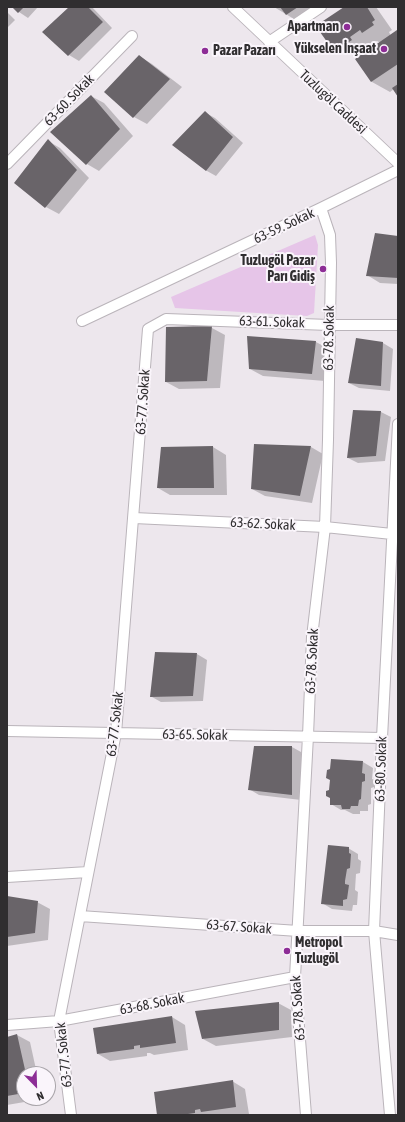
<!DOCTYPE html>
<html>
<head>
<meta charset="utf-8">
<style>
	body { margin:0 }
	#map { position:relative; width:405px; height:1122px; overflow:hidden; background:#ede7ed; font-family:"Asap Condensed",sans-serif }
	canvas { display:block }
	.frame { position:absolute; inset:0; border:8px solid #302e30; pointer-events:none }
	.north { position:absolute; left:16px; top:1066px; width:40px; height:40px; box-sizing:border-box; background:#faf5fb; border:1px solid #a9a5aa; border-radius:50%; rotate:157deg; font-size:11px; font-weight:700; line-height:16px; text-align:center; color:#302e30 }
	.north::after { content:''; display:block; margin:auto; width:14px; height:18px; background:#8d2d96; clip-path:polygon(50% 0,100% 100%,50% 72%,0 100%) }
</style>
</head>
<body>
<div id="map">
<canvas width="405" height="1122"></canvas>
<div class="frame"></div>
<div class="north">N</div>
</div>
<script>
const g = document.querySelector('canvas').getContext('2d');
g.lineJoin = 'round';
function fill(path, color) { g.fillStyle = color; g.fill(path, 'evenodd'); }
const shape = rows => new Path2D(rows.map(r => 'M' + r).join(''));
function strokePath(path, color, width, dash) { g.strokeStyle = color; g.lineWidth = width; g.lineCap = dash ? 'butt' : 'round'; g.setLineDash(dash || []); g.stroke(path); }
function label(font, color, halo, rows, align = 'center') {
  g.font = font + ' "Asap Condensed",sans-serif'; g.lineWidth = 4; g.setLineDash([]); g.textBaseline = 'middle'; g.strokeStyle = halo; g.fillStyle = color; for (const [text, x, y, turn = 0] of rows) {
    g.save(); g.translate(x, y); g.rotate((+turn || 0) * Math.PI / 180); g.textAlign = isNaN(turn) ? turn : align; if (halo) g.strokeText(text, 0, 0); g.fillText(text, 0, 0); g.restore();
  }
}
fill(shape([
	[315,235,318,245,314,313,307,316,175,308,171,297]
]), '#e6c5e8');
fill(shape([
	[14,7,38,7,28,18,19,12],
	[70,7,92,7,112,28,79,61,69,55],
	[274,7,319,7,299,22],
	[346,7,376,7,392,30,389,32,391,36,398,32,398,95,394,89,390,92,372,82,357,59,359,58,350,54,348,55,330,45],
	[377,41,381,43,369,51,367,47],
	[7,12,15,20,7,28],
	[139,56,152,64,182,87,147,124,134,117,105,92],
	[91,96,104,103,133,136,99,171,87,164],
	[206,113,215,118,243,143,216,176,207,171,173,145],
	[48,141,60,148,89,178,59,214,46,207,16,182],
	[398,237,398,284,380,283,367,275],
	[167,328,212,328,225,335,220,388,179,389,166,382],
	[248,337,316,342,329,349,325,381,263,376,250,369],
	[357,340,383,343,393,349,390,391,359,388,349,383],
	[354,411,381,412,391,417,385,461,358,463,348,458],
	[213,447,226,455,227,495,170,495,158,488],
	[311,447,323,454,312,503,265,496,252,489],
	[197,654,207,660,203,701,161,702,152,697],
	[292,747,301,752,301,800,259,795,249,789],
	[363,762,373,768,372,779,375,780,374,787,371,788,371,804,368,805,368,811,360,811,360,814,353,814,345,810,341,810,331,804,330,790],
	[348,848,358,854,358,859,361,861,360,873,356,874,355,890,358,892,357,905,353,905,352,911,332,909,322,903],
	[7,898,37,902,50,909,48,940,7,946],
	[278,1003,291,1010,292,1037,216,1046,203,1039],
	[172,1017,185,1025,188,1050,154,1055,150,1053,147,1053,147,1056,110,1061,98,1054],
	[17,1035,30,1042,37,1074,24,1074,24,1098,42,1098,42,1099,7,1105,7,1038],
	[232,1081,245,1089,249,1114,158,1115]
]), '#0003');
fill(shape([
	[12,7,24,7,18,13],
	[69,7,88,7,103,22,68,56,42,32],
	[280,7,298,7,286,15],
	[344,7,367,7,375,20,372,22,374,25,362,33,360,30,350,37,352,40,340,48,338,45,335,46,333,44,330,46,320,32,324,30,320,23],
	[397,30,398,64,371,82,355,59],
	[139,55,170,79,133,118,104,92],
	[398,84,398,97,392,88],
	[91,95,120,129,86,165,50,132],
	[205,111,233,137,206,171,172,145],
	[48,139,77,170,45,208,14,183],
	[375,233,398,236,398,278,366,276],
	[212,326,207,381,165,382,166,327],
	[247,336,316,341,312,374,249,369],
	[356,338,383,342,381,386,348,383],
	[353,410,381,411,376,456,347,458],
	[254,444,311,446,300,496,251,489],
	[213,446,214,488,157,488,161,447],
	[155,652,197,653,193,696,150,697],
	[254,746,292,746,292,795,248,790],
	[331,759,363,761,362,773,365,774,365,781,362,782,361,799,359,800,358,806,351,806,350,809,342,809,341,805,330,805,330,798,326,796,326,791,329,790,330,780,326,778,327,770,330,769],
	[328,845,349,847,349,853,351,854,350,868,347,869,345,881,345,884,349,885,347,899,343,900,343,906,321,904],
	[7,896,38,901,35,933,7,937],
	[279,1002,279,1030,202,1039,195,1011],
	[172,1016,176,1043,140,1048,140,1045,134,1046,134,1049,97,1054,93,1028],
	[17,1034,26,1074,24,1074,24,1093,7,1096,7,1037],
	[233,1080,236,1107,201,1112,200,1109,195,1110,195,1113,181,1115,157,1115,154,1092]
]), '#696469');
const minor = shape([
	[233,7,398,163],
	[269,42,321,7],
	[7,164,132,36],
	[82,321,321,208,398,170],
	[134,518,325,527,392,534],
	[7,731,382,738],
	[7,877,88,872],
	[80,916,298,931,374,931,398,935],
	[7,1025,59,1021,295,977],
	[71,1115,59,1021,116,733,148,329,166,319,329,325,398,325],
	[306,1115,295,977,308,736,312,637,325,527,328,440,331,263,330,235,321,208],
	[390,1115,374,931,382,738,398,424]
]);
strokePath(minor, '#bab4ba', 12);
strokePath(minor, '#fff', 10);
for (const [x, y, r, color] of [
	[347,27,4,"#8d2d96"],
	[384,49,4,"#8d2d96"],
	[205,51,4,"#8d2d96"],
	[323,269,4,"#8d2d96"],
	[287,951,4,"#8d2d96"]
]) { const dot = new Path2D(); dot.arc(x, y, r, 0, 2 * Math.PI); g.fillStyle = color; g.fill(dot); strokePath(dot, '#faf5fb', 1.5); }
label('bold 14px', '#302e30', '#faf5fb', [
	["Apartman",339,27],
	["Yükselen İnşaat",376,49],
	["Pazar Pazarı",213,51,"left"],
	["Tuzlugöl Pazar",315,261],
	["Parı Gidiş",315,277],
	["Metropol",295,943,"left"],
	["Tuzlugöl",295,959,"left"]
], 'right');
label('14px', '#302e30', '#faf5fb', [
	["63-60. Sokak",69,100,-46],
	["Tuzlugöl Caddesi",333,102,43],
	["63-59. Sokak",284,226,-25],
	["63-61. Sokak",272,322,2],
	["63-78. Sokak",329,338,-89],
	["63-77. Sokak",143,402,-86],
	["63-62. Sokak",263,524,3],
	["63-78. Sokak",312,661,-87],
	["63-77. Sokak",115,724,-83],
	["63-65. Sokak",195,735,1],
	["63-80. Sokak",381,769,-88],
	["63-67. Sokak",239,927,4],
	["63-68. Sokak",152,1004,-11],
	["63-78. Sokak",298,1008,-94],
	["63-77. Sokak",64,1055,-96]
]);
</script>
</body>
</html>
